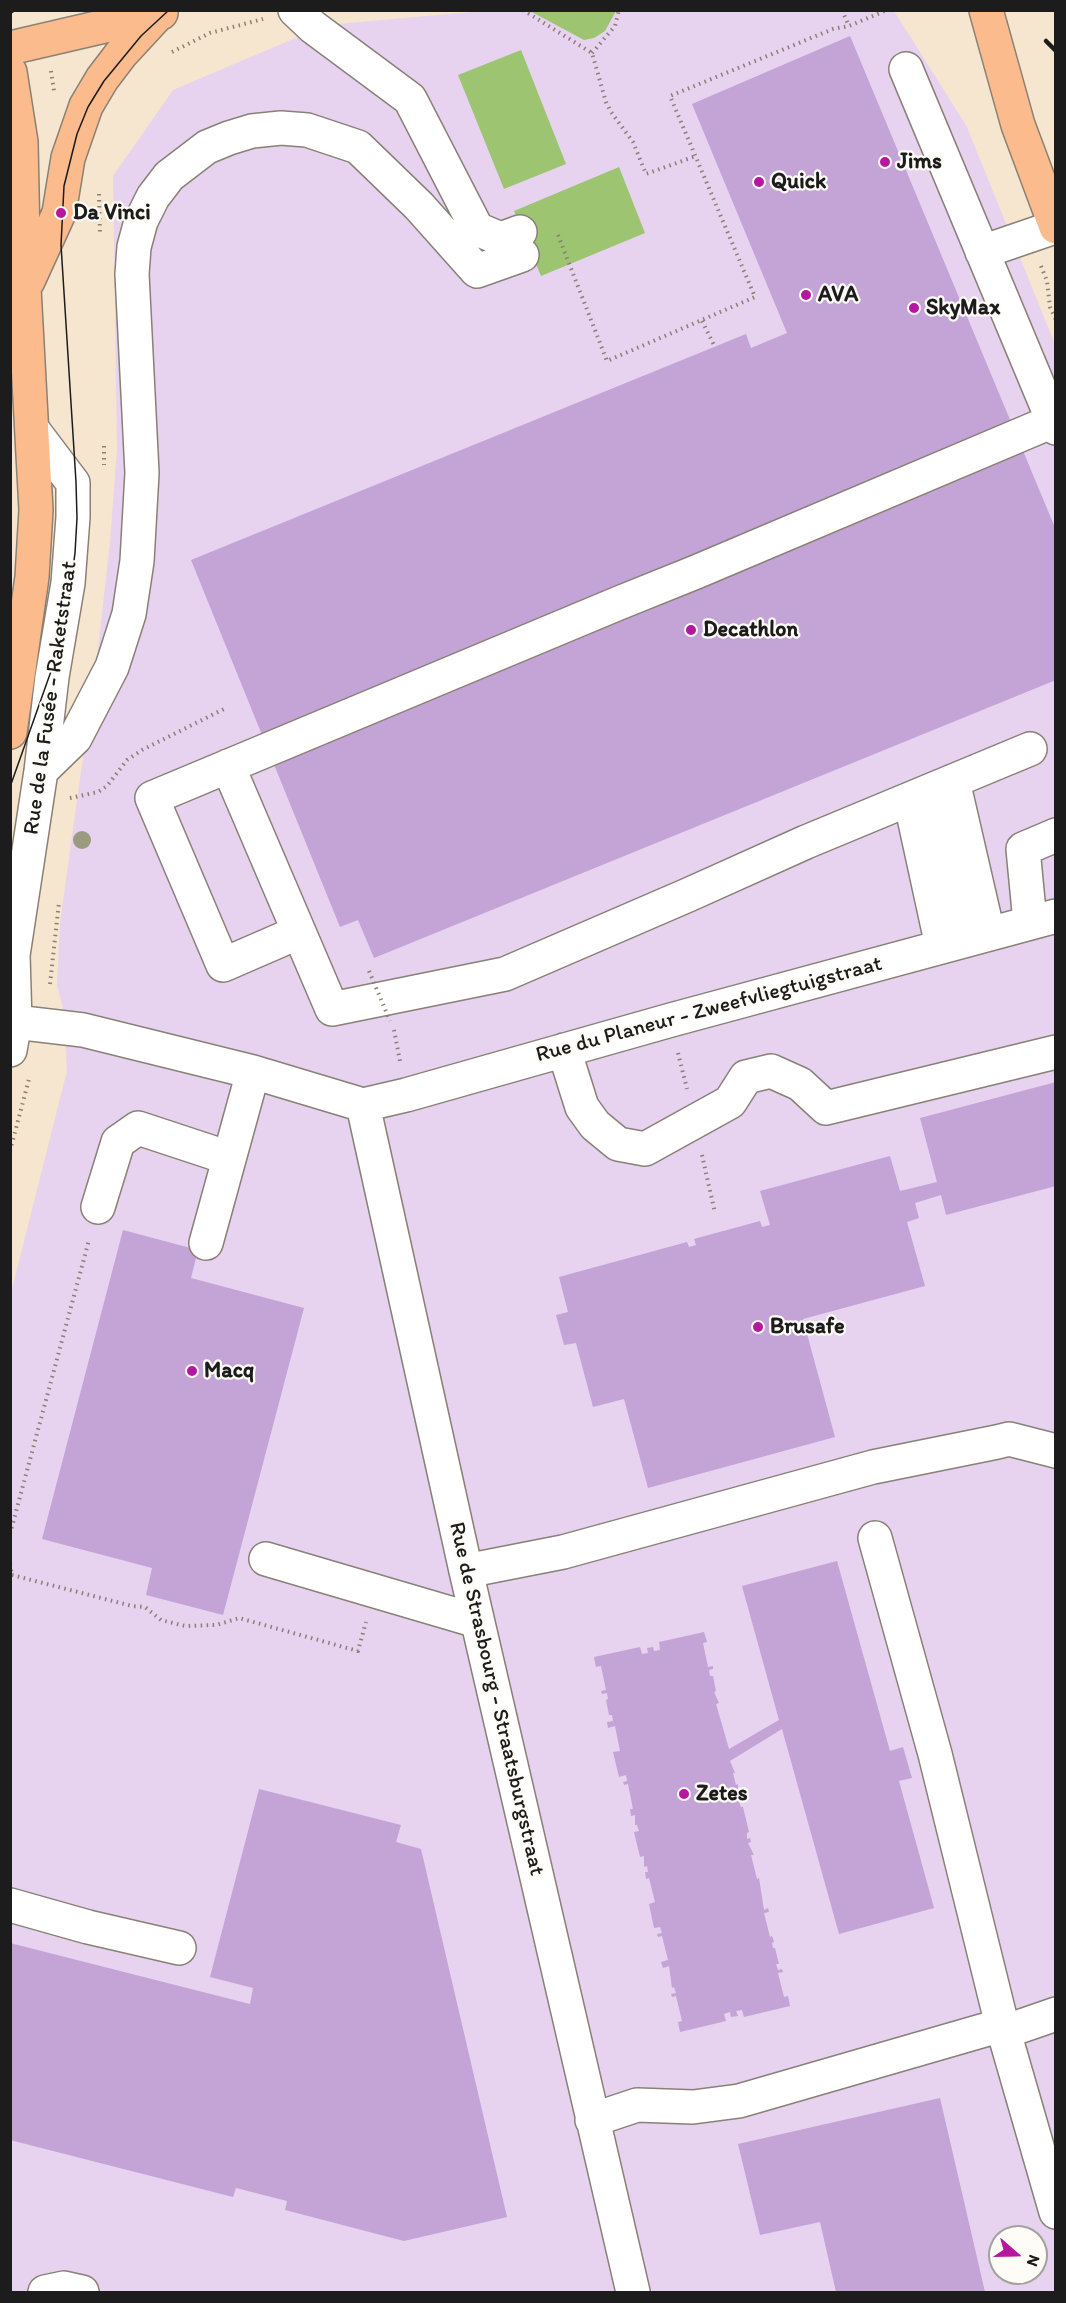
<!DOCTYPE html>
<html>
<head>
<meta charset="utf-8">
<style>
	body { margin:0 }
	#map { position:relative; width:1066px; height:2303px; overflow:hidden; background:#f6e6cf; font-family:Itim,sans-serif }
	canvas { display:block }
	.frame { position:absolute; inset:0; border:12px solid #1c1c1c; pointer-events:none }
	.north { position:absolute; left:988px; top:2225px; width:60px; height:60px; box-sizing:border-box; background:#fdfcf7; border:2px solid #a3a29f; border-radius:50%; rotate:110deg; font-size:16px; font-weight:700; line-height:24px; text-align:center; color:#1c1c1c }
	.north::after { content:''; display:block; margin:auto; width:21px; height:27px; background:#b5179e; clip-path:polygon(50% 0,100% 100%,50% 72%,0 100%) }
</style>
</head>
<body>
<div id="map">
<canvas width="1066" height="2303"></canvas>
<div class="frame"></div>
<div class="north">N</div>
</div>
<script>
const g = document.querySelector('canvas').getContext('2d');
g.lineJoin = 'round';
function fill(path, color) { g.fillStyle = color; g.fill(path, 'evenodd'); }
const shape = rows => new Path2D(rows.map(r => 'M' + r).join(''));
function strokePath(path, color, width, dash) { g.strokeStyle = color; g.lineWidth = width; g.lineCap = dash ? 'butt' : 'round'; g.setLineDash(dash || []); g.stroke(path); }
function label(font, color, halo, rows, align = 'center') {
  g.font = font + ' Itim,sans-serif'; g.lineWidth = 4.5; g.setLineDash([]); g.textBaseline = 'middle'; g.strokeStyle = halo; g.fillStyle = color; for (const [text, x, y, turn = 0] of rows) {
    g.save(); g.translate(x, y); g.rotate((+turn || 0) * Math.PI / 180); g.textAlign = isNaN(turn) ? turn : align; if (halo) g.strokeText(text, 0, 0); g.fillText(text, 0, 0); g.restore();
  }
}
fill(shape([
	[494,10,894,11,966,125,1055,344,1055,2292,11,2292,11,1293,67,1071,63,1008,57,985,60,923,98,649,110,542,117,450,113,176,173,90,326,25],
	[1000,2237,1036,2237,1036,2273,1000,2273]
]), '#e7d2ef');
fill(shape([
	[530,11,616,10,616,11,605,31,594,38,584,40],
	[521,50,566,164,504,189,458,75],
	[619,167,645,233,541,276,514,211]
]), '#9dc571');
fill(shape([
	[850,36,1056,530,1056,680,374,958,358,920,340,927,191,560,746,334,751,348,787,333,692,104],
	[1056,1082,1056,1186,946,1215,941,1195,915,1203,919,1218,907,1222,925,1286,803,1319,835,1437,648,1488,624,1399,593,1407,576,1343,564,1345,556,1315,568,1312,559,1277,687,1242,689,1247,696,1245,694,1239,760,1221,762,1227,770,1225,760,1191,890,1156,900,1191,937,1182,920,1118],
	[123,1230,198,1250,191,1278,304,1308,223,1615,146,1595,152,1568,42,1539],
	[837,1561,890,1751,903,1747,912,1778,899,1781,934,1908,839,1934,782,1729,730,1761,735,1773,733,1773,736,1785,738,1784,738,1797,740,1797,742,1801,739,1802,741,1807,743,1807,749,1832,747,1833,747,1839,750,1838,751,1842,748,1843,754,1855,751,1855,757,1879,759,1878,764,1910,768,1908,769,1912,764,1913,770,1937,772,1936,774,1942,772,1943,773,1948,775,1948,779,1964,776,1964,778,1970,782,1969,783,1972,778,1973,784,1997,788,1996,790,2006,744,2017,742,2010,736,2011,738,2016,731,2017,730,2012,724,2014,726,2021,680,2032,678,2022,682,2021,676,1996,672,1997,671,1994,676,1993,674,1987,672,1988,669,1966,663,1968,661,1962,668,1960,662,1936,658,1937,657,1934,662,1933,660,1927,654,1928,649,1904,655,1902,649,1878,646,1879,645,1872,648,1872,647,1866,644,1867,644,1856,640,1857,634,1832,639,1831,637,1825,635,1825,635,1815,631,1816,630,1809,633,1809,628,1784,624,1785,623,1782,627,1781,626,1775,619,1777,613,1752,620,1751,615,1726,608,1728,607,1722,613,1721,612,1715,609,1715,606,1700,608,1699,607,1693,602,1694,601,1691,606,1690,601,1666,596,1667,594,1657,640,1647,642,1654,648,1653,647,1648,653,1647,654,1651,660,1650,659,1642,704,1632,707,1642,703,1643,708,1667,713,1666,713,1669,709,1670,710,1676,713,1676,716,1691,714,1692,719,1703,716,1704,729,1749,779,1720,742,1586],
	[259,1789,401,1825,396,1842,421,1849,507,2217,404,2241,285,2210,287,2201,236,2188,233,2197,10,2140,10,1943,250,2004,253,1988,210,1977],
	[940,2098,985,2292,836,2292,820,2222,760,2235,738,2144]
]), '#c4a3d7');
const minor = shape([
	[295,10,313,27,410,99,477,229,501,239,520,232],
	[906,69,1056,428],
	[982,252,1055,227],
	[228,766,332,1009,505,974,688,895,806,842,1030,749],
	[41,771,75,738,112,667,129,614,137,561,142,473,132,274,134,247,141,221,153,197,169,176,207,147,229,138,252,131,281,128,307,130,358,147,419,206,477,271,522,255],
	[953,781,988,933],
	[910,799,942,946],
	[935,803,965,940],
	[1030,922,1023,849,1056,835],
	[299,932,223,965,152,798,619,603,696,572,1053,421],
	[15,1022,83,1030,253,1072,363,1105,406,1095,671,1020,1056,916],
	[10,1050,15,1022,13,955,41,771,52,677,68,583,73,517,73,483,33,430],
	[564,1050,582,1107,595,1125,618,1144,645,1149,730,1102,746,1077,771,1071,800,1084,826,1108,1056,1052],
	[363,1105,466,1571,633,2292],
	[98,1207,118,1142,138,1128,229,1158],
	[206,1243,253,1072],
	[266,1559,477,1621],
	[466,1571,563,1552,873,1467,997,1442,1009,1439,1056,1451],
	[10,1905,88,1927,179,1948],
	[1002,2025,1056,2212],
	[1004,2032,1056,2014],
	[592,2120,637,2105,693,2107,739,2101,1002,2025,935,1754,875,1538],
	[45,2292,64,2288,82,2292]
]);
const major = shape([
	[986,10,1018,125,1056,227],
	[10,48,161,13],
	[10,72,21,142,24,288,36,510,32,577,10,732],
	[28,281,59,213,68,158,86,106,102,79,121,54,158,14]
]);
strokePath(minor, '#898176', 36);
strokePath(major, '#898176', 36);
strokePath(shape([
	[523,10,592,53,606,102,611,112,633,142,646,174,696,156],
	[842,10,849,26],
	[172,52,210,33,263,19],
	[592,53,615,26,619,10],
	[51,71,54,91],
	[99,194,100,234],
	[558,235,607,361,755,297,670,96,833,29,849,26,887,10],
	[1041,266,1047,281,1050,307,1056,320],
	[702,321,715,347],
	[104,446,104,465],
	[70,798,98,792,107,786,127,760,142,750,226,708],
	[50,984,59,902],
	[394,1030,400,1061],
	[678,1053,687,1089],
	[10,1151,29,1079],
	[702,1155,715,1213],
	[10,1534,89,1240],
	[10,1564,12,1575],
	[12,1575,132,1606,145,1607,161,1620,185,1626,216,1625,239,1618,358,1651,366,1622]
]), '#898176', 4, [1.5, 4.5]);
strokePath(minor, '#fff', 33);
strokePath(major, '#fbbb8d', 33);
strokePath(shape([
	[10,14,16,10],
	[10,787,55,660,67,613,75,553,77,518,76,482,61,245,64,186,77,134,88,107,104,81,141,36,169,10]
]), '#1c1c1c', 1.5);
strokePath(shape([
	[1046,41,1056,51]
]), '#1c1c1c', 4.5);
strokePath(shape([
	[369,971,390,1021]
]), '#898176', 4, [1.5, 4.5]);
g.fillStyle = '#9b9c7f';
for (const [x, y] of [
	[82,840]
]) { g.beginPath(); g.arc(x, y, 9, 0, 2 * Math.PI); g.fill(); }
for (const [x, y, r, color] of [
	[885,162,6,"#b5179e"],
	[759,182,6,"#b5179e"],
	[61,213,6,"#b5179e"],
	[806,295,6,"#b5179e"],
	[914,308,6,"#b5179e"],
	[691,630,6,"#b5179e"],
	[758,1327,6,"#b5179e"],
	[192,1371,6,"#b5179e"],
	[684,1794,6,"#b5179e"]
]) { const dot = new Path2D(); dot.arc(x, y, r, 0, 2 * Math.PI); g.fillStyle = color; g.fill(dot); strokePath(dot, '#fdfcf7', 2); }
label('bold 22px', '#1c1c1c', '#fdfcf7', [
	["Jims",897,162],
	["Quick",771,182],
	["Da Vinci",73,213],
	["AVA",818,295],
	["SkyMax",926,308],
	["Decathlon",703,630],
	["Brusafe",770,1327],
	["Macq",204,1371],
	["Zetes",696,1794]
], 'left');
label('22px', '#1c1c1c', '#fdfcf7', [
	["Rue de la Fusée - Raketstraat",51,698,-82],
	["Rue du Planeur - Zweefvliegtuigstraat",709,1010,-15],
	["Rue de Strasbourg - Straatsburgstraat",496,1699,77]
]);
</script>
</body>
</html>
